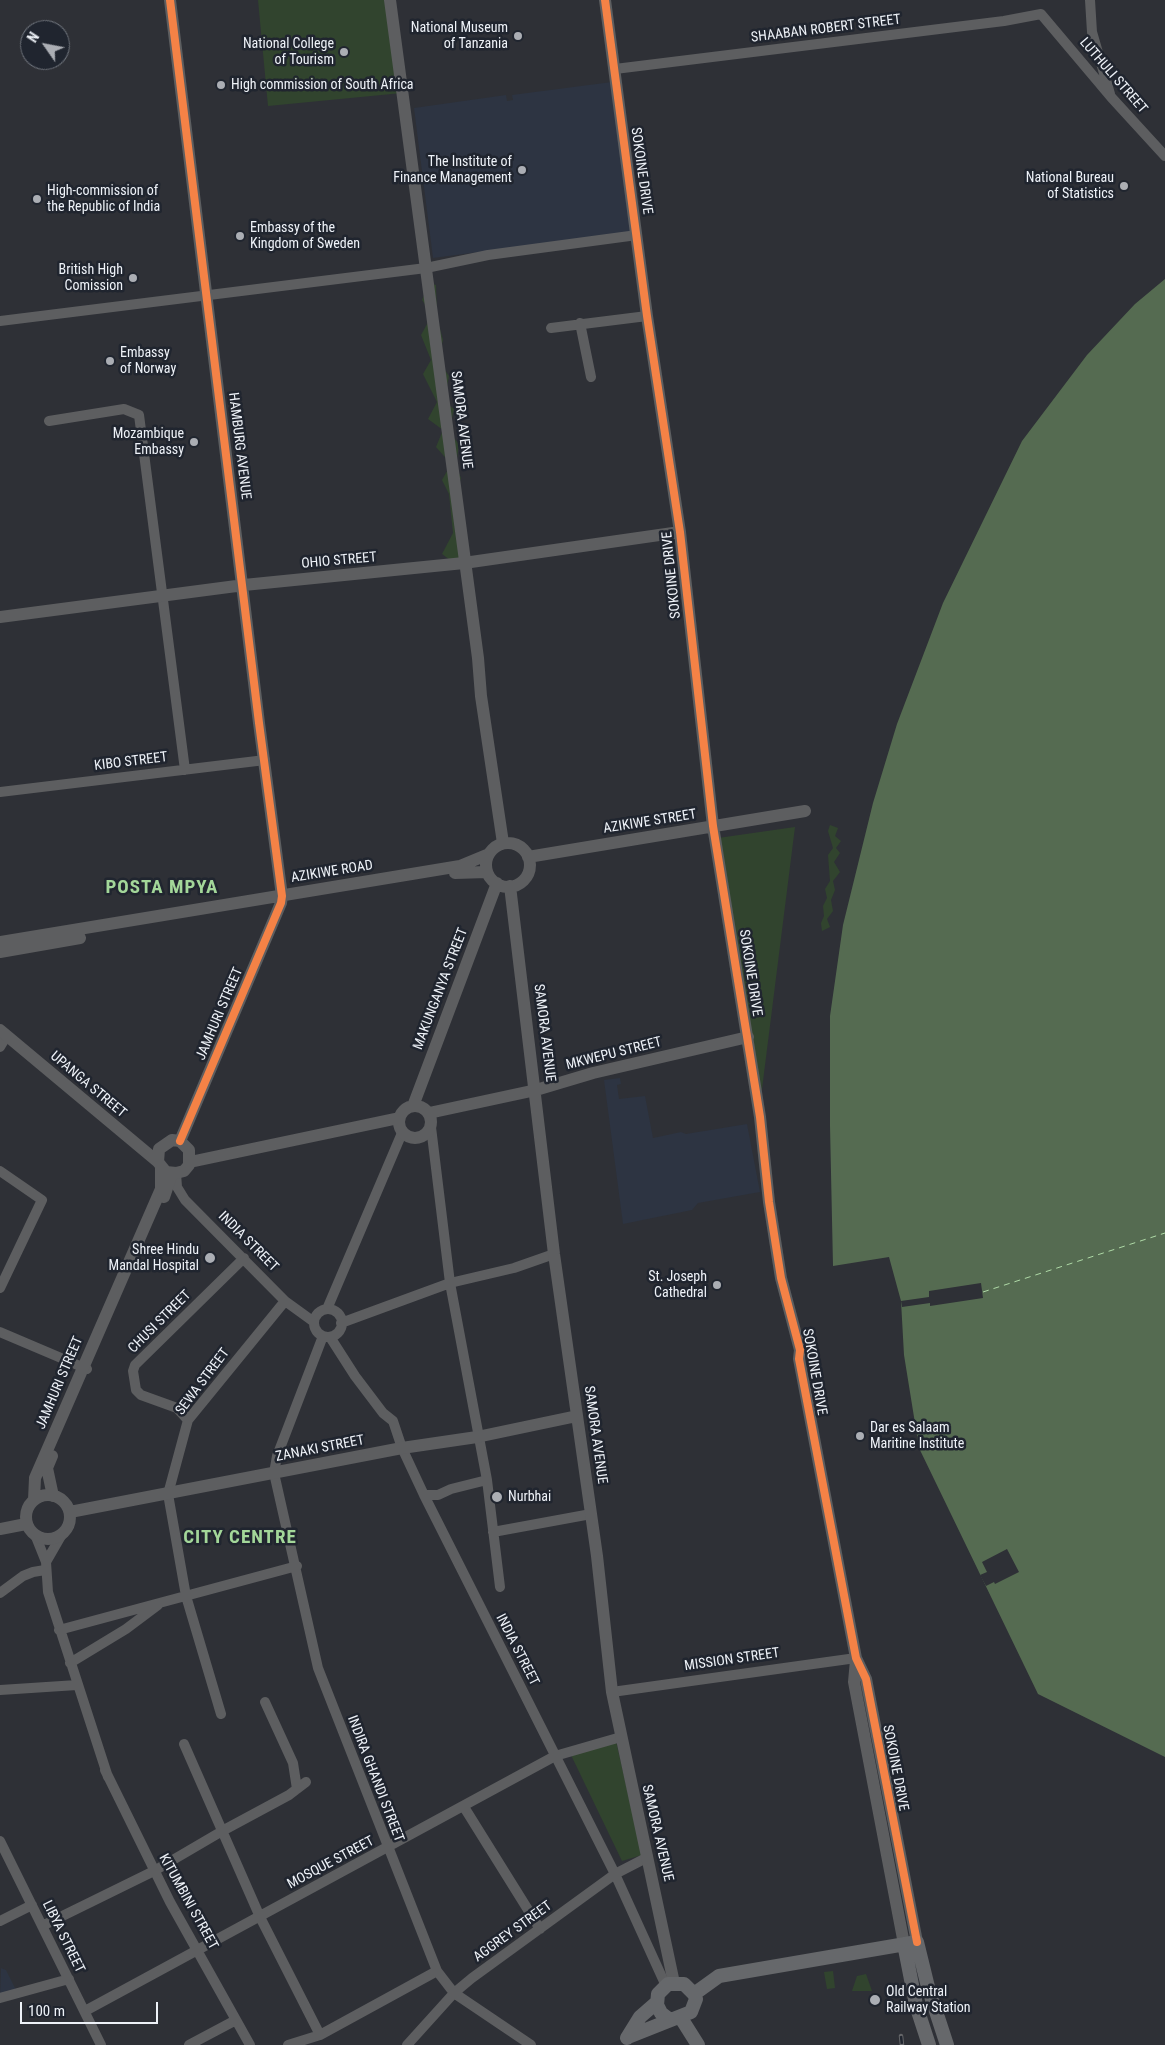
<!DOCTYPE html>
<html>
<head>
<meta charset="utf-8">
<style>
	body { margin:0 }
	#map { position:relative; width:1165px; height:2045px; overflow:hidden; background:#2e3036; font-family:"Roboto Condensed",sans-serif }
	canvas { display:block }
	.north { position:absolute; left:20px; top:20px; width:50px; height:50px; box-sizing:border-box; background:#20252f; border:1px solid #72777f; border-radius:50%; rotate:303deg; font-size:14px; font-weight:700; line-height:20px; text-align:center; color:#eef2f8 }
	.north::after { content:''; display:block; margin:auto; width:18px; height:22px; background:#abaeb4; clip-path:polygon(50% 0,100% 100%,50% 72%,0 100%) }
	.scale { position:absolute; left:20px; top:2002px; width:138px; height:22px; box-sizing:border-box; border:2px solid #eef2f8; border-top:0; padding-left:6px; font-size:15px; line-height:18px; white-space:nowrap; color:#eef2f8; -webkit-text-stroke:4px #20252f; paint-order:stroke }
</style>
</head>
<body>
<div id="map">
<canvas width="1165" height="2045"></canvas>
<div class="north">N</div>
<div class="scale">100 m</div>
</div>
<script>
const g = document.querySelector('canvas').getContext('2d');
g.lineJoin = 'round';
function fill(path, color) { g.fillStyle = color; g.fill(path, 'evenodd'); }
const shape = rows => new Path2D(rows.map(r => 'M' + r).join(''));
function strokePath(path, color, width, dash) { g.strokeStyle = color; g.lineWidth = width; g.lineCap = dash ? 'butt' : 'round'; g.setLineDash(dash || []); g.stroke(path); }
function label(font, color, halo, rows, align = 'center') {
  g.font = font + ' "Roboto Condensed",sans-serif'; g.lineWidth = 5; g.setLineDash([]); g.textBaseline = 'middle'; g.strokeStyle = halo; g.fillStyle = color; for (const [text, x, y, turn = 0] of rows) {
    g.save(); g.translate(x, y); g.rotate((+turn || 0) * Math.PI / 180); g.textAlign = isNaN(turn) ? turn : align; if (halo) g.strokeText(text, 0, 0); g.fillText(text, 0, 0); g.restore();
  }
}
fill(shape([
	[612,82,631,232,433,258,414,108,506,95,507,101,513,100,512,95],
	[620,1078,621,1084,617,1085,619,1099,645,1096,653,1138,681,1132,686,1134,747,1124,760,1192,698,1203,692,1210,623,1224,604,1080],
	[1,1968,6,1970,16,1990,0,1998]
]), '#2d3442');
fill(shape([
	[258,0,387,0,402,93,268,106],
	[429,283,436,285,437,318,443,340,438,360,449,376,444,401,454,409,449,432,459,444,456,466,461,478,455,494,469,554,454,563,442,554,453,533,449,494,442,480,451,464,436,447,443,430,428,419,437,402,423,374,431,360,421,335,432,315,422,300],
	[830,825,838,828,835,836,841,841,836,848,840,853,834,862,840,872,833,881,835,890,831,900,833,911,827,919,830,927,822,931,821,923,824,916,823,906,827,898,825,889,830,881,828,855,833,848,828,831],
	[795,827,761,1097,718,838],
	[616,1741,642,1855,622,1861,571,1755],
	[833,1971,835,1988,827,1989,824,1972],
	[866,1974,872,1991,852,1991,857,1976]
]), '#31442e');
fill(shape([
	[1165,279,1165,1757,1038,1694,919,1448,904,1355,901,1301,889,1257,833,1266,830,1126,830,1016,843,925,873,803,897,724,943,603,1022,441,1087,355,1135,304]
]), '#556b51');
fill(shape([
	[981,1283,983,1298,930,1306,930,1303,902,1307,901,1301,929,1297,929,1291],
	[1007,1549,1019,1572,995,1584,994,1582,986,1586,980,1575,987,1572,982,1562]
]), '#2e3036');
strokePath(shape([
	[983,1292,1165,1233]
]), '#afdaa7', 1, [6, 5]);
strokePath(shape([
	[1090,0,1092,32,1110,94],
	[615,69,1004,21,1041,14,1111,97,1165,156],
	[0,321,426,268,488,255,637,235],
	[580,323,591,377],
	[551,328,647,316],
	[49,421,124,409,139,415,185,770],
	[0,792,265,760],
	[0,1047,6,1037],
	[431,1127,450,1283,487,1480,500,1587],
	[0,1171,42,1200,0,1288],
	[176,1173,177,1187,185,1200,285,1301,314,1322],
	[327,1309,402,1133],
	'314 1323a14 14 0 1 1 28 0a14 14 0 1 1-28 0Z',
	[341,1323,450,1283,514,1268,554,1254],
	[0,1332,87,1369],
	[323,1336,277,1456,274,1473,318,1668,437,1971,454,1993,531,2045],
	[330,1337,355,1376,383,1413,393,1421,402,1448,424,1495,615,1874,666,1986],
	[188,1420,177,1408,141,1395,136,1390,133,1371,135,1365,244,1258],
	[424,1495,438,1495,451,1489,487,1480],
	[493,1532,591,1514],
	[36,1537,46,1562,48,1592,108,1777],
	[46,1562,61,1536],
	[0,1593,23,1576,33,1572,45,1570],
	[59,1630,297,1566],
	[70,1663,126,1629,158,1605],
	[0,1690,77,1685],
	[612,1692,856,1658],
	[265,1702,293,1763,297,1789],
	[221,1714,186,1596,168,1494,188,1420,285,1301],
	[184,1744,260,1917,320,2035],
	[105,1770,170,1902,250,2045],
	[464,1807,540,1929],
	[0,1841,101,2045],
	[0,1921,32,1905],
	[42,1926,154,1871,224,1830,289,1795,306,1782],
	[0,1998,69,1979],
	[85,2011,555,1756,621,1737],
	[189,2045,236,2020],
	[288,2045,320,2035,437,1971],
	[407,2045,454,1993,472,1978,615,1874,648,1857]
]), '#5d5e60', 10);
strokePath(shape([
	[170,0,259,723,282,896,281,903,180,1141],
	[390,0,478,658,481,696,503,843],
	[605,0,647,316,680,532,713,826,760,1117,769,1202,781,1278,800,1350,799,1359,856,1658,866,1679,917,1942],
	[0,617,244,585,464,563,680,532],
	'486 865a22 22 0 1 1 44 0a22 22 0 1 1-44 0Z',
	[528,857,805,811],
	[455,873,487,872],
	[510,886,554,1254,597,1556,612,1692,674,1983],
	[0,942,460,866,489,854],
	[0,952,80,938],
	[0,1030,158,1162,166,1172,176,1173,184,1171,189,1165,189,1150,180,1141,172,1140,159,1149,158,1162],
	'399 1122a16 16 0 1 1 32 0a16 16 0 1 1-32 0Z',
	[413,1106,497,883],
	[429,1113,536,1090,593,1073,748,1037],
	[190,1162,399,1118],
	[164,1197,172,1173],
	[52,1456,47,1468,53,1496],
	'26 1517a22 22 0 1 1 44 0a22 22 0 1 1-44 0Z',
	[34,1500,35,1478,161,1189,161,1168],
	[70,1512,402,1448,477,1437,577,1416],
	[0,1529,26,1524],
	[856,1660,854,1682,904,1944]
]), '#5d5e60', 12);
strokePath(shape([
	[904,1944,916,2005,929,2045],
	[694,1994,719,1976,917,1942,928,1987,947,2045],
	[681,2018,698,2045],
	[628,2037,691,2012,696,1999,694,1994,684,1984,668,1984,658,1994,657,2005,661,2013,670,2020],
	[627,2038,640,2017,656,2003]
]), '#66686b', 14);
const rail = shape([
	[901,2036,902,2045]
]);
strokePath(rail, '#656669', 4.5);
strokePath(rail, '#20252f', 2.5, [8]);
strokePath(shape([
	[170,0,259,723,282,896,281,903,180,1141],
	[605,0,647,316,680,532,713,826,760,1117,769,1202,781,1278,800,1350,799,1359,856,1658,866,1679,917,1942]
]), '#f48246', 8);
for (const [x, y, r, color] of [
	[518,36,5,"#abaeb4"],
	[344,52,5,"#abaeb4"],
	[221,85,5,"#abaeb4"],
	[522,170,5,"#abaeb4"],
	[1124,186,5,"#abaeb4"],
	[37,199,5,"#abaeb4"],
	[240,236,5,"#abaeb4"],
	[133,278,5,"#abaeb4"],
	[110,361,5,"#abaeb4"],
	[194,442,5,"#abaeb4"],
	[210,1258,6,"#abaeb4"],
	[717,1285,5,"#abaeb4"],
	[860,1436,5,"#abaeb4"],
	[497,1497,6,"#abaeb4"],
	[875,2000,6,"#abaeb4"]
]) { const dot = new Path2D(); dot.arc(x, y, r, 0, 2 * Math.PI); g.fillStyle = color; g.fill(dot); strokePath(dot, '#20252f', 2); }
label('14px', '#eef2f8', '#20252f', [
	["National Museum",508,28],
	["of Tanzania",508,44],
	["National College",334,44],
	["of Tourism",334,60],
	["High commission of South Africa",231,85,"left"],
	["The Institute of",512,162],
	["Finance Management",512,178],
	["National Bureau",1114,178],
	["of Statistics",1114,194],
	["High-commission of",47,191,"left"],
	["the Republic of India",47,207,"left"],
	["Embassy of the",250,228,"left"],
	["Kingdom of Sweden",250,244,"left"],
	["British High",123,270],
	["Comission",123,286],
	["Embassy",120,353,"left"],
	["of Norway",120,369,"left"],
	["Mozambique",184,434],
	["Embassy",184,450],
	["Shree Hindu",199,1250],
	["Mandal Hospital",199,1266],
	["St. Joseph",707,1277],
	["Cathedral",707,1293],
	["Dar es Salaam",870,1428,"left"],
	["Maritine Institute",870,1444,"left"],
	["Nurbhai",508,1497,"left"],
	["Old Central",886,1992,"left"],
	["Railway Station",886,2008,"left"]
], 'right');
label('14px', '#eef2f8', '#20252f', [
	["SHAABAN ROBERT STREET",826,29,-7],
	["LUTHULI STREET",1113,76,49],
	["SOKOINE DRIVE",641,171,82],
	["SAMORA AVENUE",461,420,83],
	["HAMBURG AVENUE",239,446,83],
	["OHIO STREET",339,561,-5],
	["SOKOINE DRIVE",672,575,-96],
	["KIBO STREET",131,762,-7],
	["AZIKIWE STREET",650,822,-9],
	["AZIKIWE ROAD",332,872,-9],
	["SOKOINE DRIVE",750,973,81],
	["MAKUNGANYA STREET",441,989,-69],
	["JAMHURI STREET",220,1014,-67],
	["SAMORA AVENUE",544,1033,83],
	["MKWEPU STREET",614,1054,-14],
	["UPANGA STREET",88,1085,40],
	["INDIA STREET",248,1242,45],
	["CHUSI STREET",160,1322,-45],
	["SOKOINE DRIVE",814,1372,80],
	["SEWA STREET",203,1382,-53],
	["JAMHURI STREET",60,1383,-67],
	["SAMORA AVENUE",595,1435,82],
	["ZANAKI STREET",320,1449,-11],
	["INDIA STREET",517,1650,63],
	["MISSION STREET",732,1660,-8],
	["SOKOINE DRIVE",895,1768,79],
	["INDIRA GHANDI STREET",375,1779,69],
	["SAMORA AVENUE",657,1833,77],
	["MOSQUE STREET",331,1863,-28],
	["KITUMBINI STREET",188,1902,61],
	["AGGREY STREET",513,1932,-36],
	["LIBYA STREET",63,1937,64]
]);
g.letterSpacing = '1px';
label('bold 19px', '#a3d799', '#20252f', [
	["POSTA MPYA",162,888],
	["CITY CENTRE",240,1538]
]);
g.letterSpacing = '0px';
</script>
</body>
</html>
